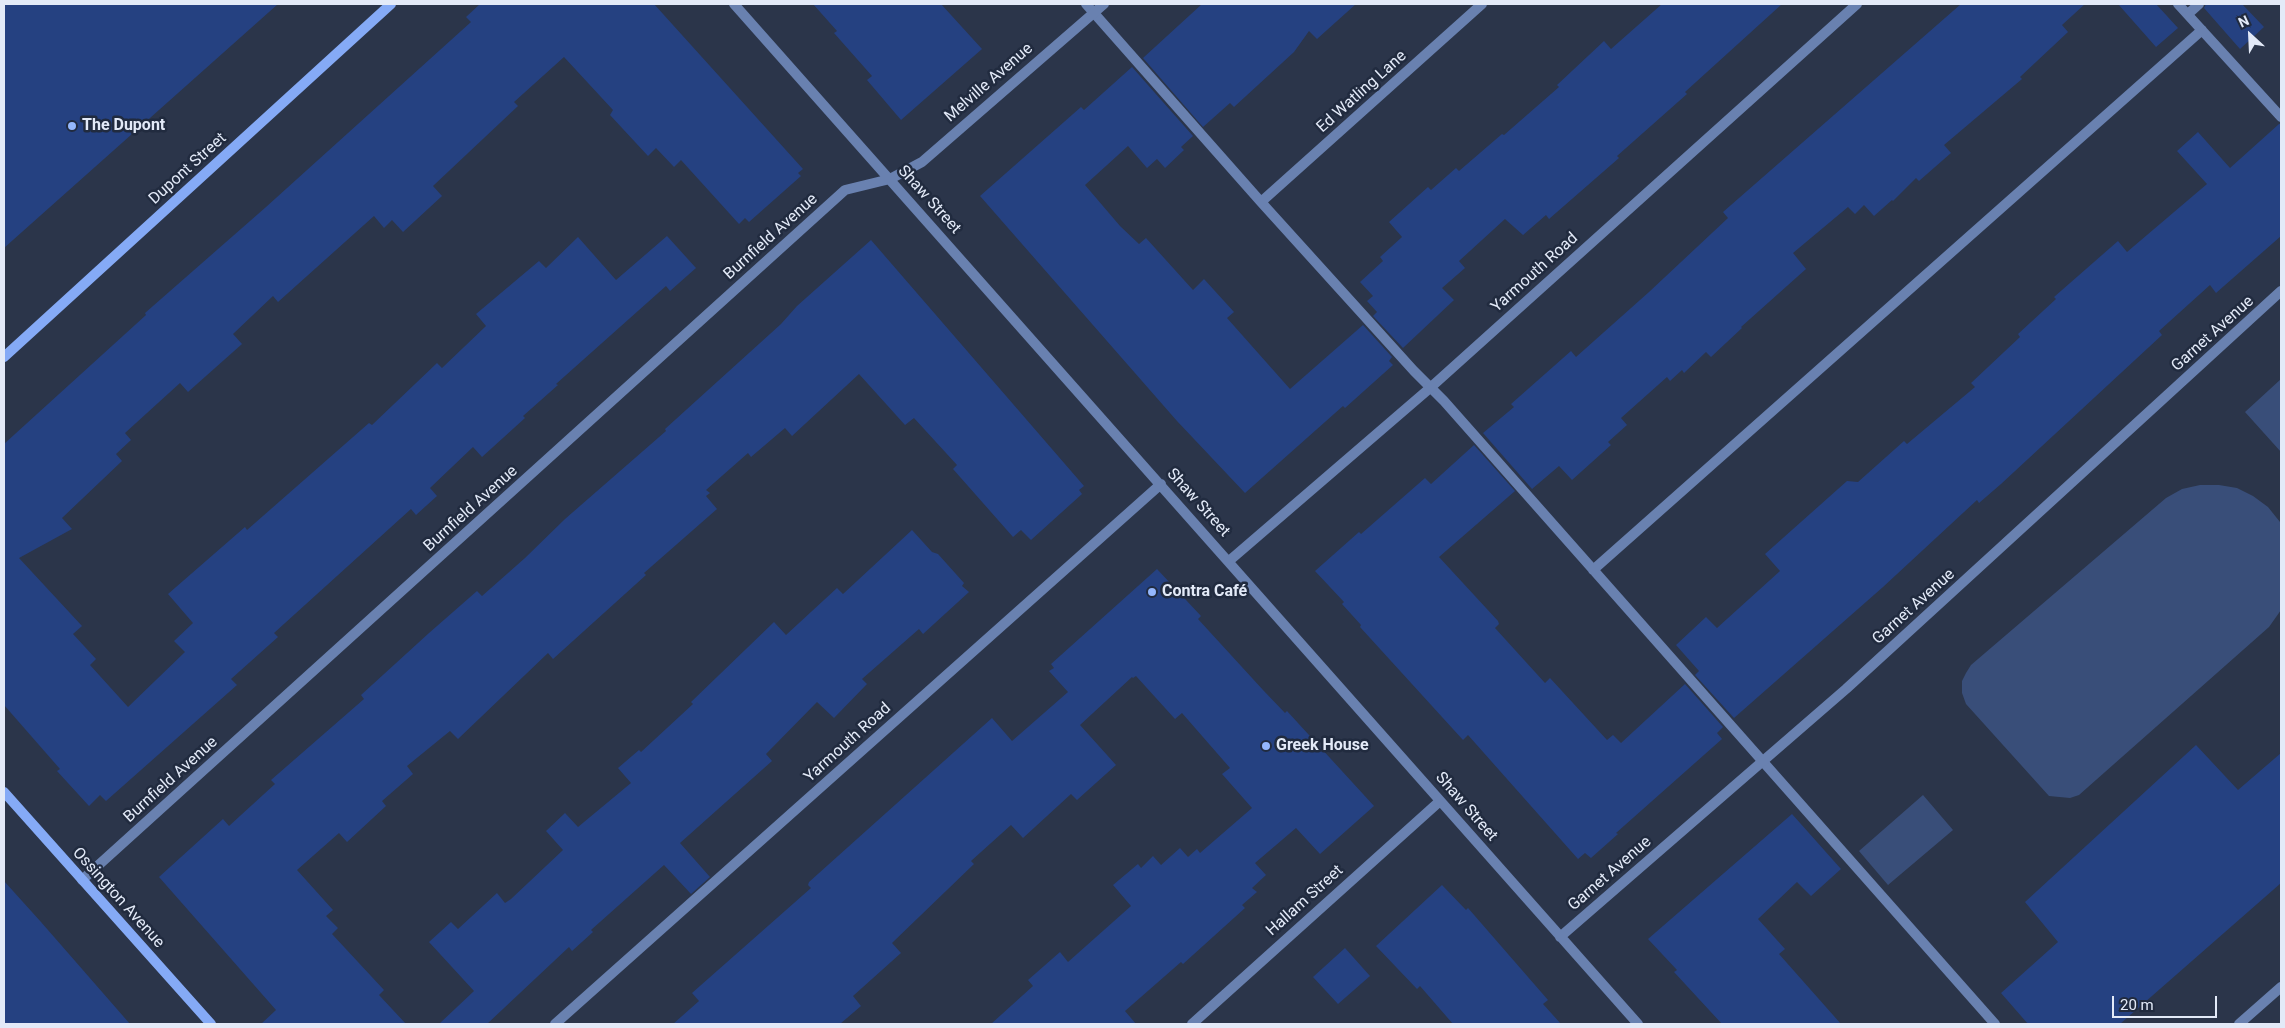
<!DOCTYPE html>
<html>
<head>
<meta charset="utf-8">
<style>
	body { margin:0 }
	#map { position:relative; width:2285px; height:1028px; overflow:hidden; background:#2b354a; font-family:Roboto,sans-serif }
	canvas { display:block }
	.frame { position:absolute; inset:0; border:5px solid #e3eaf8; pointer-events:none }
	.north { position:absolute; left:2225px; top:10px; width:50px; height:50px; -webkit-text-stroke:4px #212b3f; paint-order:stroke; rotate:335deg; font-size:14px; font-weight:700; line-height:20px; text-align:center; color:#e3eaf8 }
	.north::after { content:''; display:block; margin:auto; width:18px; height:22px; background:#e3eaf8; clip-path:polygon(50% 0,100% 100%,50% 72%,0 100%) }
	.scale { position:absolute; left:2112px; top:996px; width:105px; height:22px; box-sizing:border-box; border:2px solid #e3eaf8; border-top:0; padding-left:6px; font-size:15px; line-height:18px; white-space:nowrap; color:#e3eaf8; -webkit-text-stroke:4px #212b3f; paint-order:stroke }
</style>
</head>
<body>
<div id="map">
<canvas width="2285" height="1028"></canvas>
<div class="frame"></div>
<div class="north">N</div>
<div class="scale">20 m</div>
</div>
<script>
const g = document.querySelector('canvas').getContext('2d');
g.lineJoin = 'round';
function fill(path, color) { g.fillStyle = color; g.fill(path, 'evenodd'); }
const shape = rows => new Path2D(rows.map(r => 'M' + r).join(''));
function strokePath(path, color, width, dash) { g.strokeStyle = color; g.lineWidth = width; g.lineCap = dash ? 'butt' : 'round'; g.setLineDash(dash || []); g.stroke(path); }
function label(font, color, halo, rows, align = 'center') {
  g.font = font + ' Roboto,sans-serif'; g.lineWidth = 5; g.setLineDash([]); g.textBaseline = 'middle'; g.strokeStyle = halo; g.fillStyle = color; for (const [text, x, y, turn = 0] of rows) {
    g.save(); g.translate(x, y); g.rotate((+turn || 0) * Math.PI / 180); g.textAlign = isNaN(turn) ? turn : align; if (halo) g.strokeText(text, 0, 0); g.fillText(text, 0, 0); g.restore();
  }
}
fill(shape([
	[2281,379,2281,452,2245,412],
	[2200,485,2219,485,2237,488,2253,496,2268,507,2280,522,2281,610,2269,627,2079,795,2070,798,2049,796,1966,704,1962,693,1962,681,1966,673,1971,665,2166,498,2182,489],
	[1923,795,1953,830,1888,885,1859,851]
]), '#394e79');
fill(shape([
	[4,4,278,4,4,248],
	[480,4,654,4,803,169,798,173,801,176,749,222,745,218,739,224,681,160,674,167,656,148,648,156,610,115,613,110,564,57,514,102,518,106,433,186,442,196,403,232,392,220,384,228,374,216,278,302,273,296,233,334,242,344,188,392,180,383,125,433,131,440,116,454,122,461,62,518,72,529,19,558,82,626,73,634,96,659,90,665,128,707,185,652,174,641,193,623,168,594,245,527,247,530,369,423,372,425,437,363,442,368,486,326,476,314,539,261,546,268,578,237,616,280,667,236,696,268,670,291,666,286,556,384,558,385,523,416,525,418,482,457,473,447,430,488,437,496,416,515,411,509,274,633,278,637,231,679,237,685,106,801,100,795,89,806,57,771,60,769,4,705,4,444,146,315,145,313,266,207,471,22,466,17],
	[813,4,941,4,982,49,901,120,867,80,872,76,834,33,837,31],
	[1202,4,1356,4,1317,39,1309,31,1294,52,1234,107,1230,103,1203,127,1143,58],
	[1662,4,1782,4,1685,92,1687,94,1617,156,1619,158,1549,219,1546,215,1523,235,1505,219,1459,261,1465,268,1442,288,1454,300,1403,348,1373,316,1377,312,1367,301,1373,296,1360,282,1383,261,1380,257,1402,237,1389,222,1428,187,1431,190,1456,168,1459,171,1502,134,1504,135,1559,87,1557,85,1604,41,1611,49],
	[1961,4,2085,4,2062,25,2068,32,2020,77,2022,79,1944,145,1951,153,1919,181,1916,178,1893,201,1892,200,1874,216,1864,205,1855,214,1848,207,1793,253,1806,269,1741,327,1742,328,1711,357,1706,352,1684,373,1682,370,1670,381,1667,377,1621,418,1627,425,1608,442,1611,445,1572,480,1559,466,1532,489,1483,433,1514,407,1511,404,1571,351,1576,357,1649,292,1728,218,1723,212],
	[2118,4,2156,4,2178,28,2156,47],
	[2206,4,2242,4,2264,27,2240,49,2204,8],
	[1132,67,1193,136,1181,147,1184,150,1165,168,1157,159,1147,168,1128,146,1085,185,1120,226,1139,244,1146,238,1193,290,1204,279,1234,312,1227,318,1290,389,1363,325,1392,357,1389,361,1393,365,1345,408,1343,406,1245,493,1177,421,980,196,1081,107,1084,110],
	[2279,124,2281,124,2281,236,2216,293,2210,285,2159,331,2162,335,2001,484,1979,503,1977,500,1883,587,1734,718,1695,675,1699,671,1676,645,1706,617,1717,628,1780,571,1765,554,1847,481,1858,482,1904,441,1907,444,1975,387,1971,383,2020,337,2018,334,2056,299,2054,297,2118,241,2127,252,2207,184,2177,151,2198,132,2230,168],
	[871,240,1084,486,1079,490,1082,494,1031,540,1021,530,1013,537,953,469,957,465,914,418,905,425,859,374,792,436,785,428,751,457,748,453,706,490,710,493,706,496,717,509,644,573,646,575,553,659,548,653,458,739,450,731,407,766,413,774,382,801,386,806,347,842,339,833,297,870,333,910,326,916,338,928,332,934,384,990,379,995,406,1024,261,1024,276,1010,159,877,223,819,229,826,275,784,271,780,364,699,361,695,429,633,477,591,482,596,525,558,565,519,666,431,665,429,781,324,797,306],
	[1474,445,1515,491,1439,557,1498,621,1499,624,1495,628,1545,683,1550,678,1607,740,1613,735,1621,743,1685,684,1723,727,1717,733,1722,739,1616,833,1618,834,1591,858,1585,853,1578,859,1468,735,1463,740,1360,627,1361,625,1342,604,1344,602,1315,571,1359,532,1361,534,1425,478,1431,484],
	[912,530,932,552,938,554,964,583,962,586,969,592,923,634,919,629,862,679,867,684,834,718,817,702,766,754,772,761,680,843,710,877,691,894,664,865,591,930,593,932,572,951,569,947,487,1024,439,1024,474,991,429,942,451,922,458,929,497,893,505,903,511,899,563,850,546,831,565,813,578,827,631,783,618,768,639,750,641,752,693,704,691,702,774,622,786,635,837,588,843,594],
	[1157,569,1201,616,1198,619,1263,690,1285,713,1287,711,1374,806,1320,854,1296,828,1255,863,1266,875,1252,888,1257,892,1242,905,1245,908,1183,964,1181,962,1125,1011,1136,1024,991,1024,1033,986,1028,980,1060,952,1068,962,1131,906,1113,885,1138,864,1141,868,1153,856,1161,865,1180,848,1188,857,1197,849,1200,853,1252,808,1222,774,1230,768,1182,713,1175,719,1136,676,1133,678,1132,677,1080,725,1116,765,1077,800,1071,794,1023,838,1011,825,971,861,974,864,892,943,901,953,853,996,861,1006,840,1024,673,1024,699,1001,692,993,811,888,808,885,809,882,992,718,1012,741,1068,692,1049,671,1054,668,1051,664],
	[2196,745,2238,790,2281,753,2281,883,2120,1024,2028,1024,2001,993,2058,942,2025,902],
	[1792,814,1841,869,1811,896,1797,882,1758,919,1785,949,1779,954,1841,1024,1722,1024,1674,972,1677,970,1648,939],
	[4,881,41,922,130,1024,4,1024],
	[1442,885,1466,910,1468,908,1548,1000,1543,1004,1561,1024,1453,1024,1420,986,1417,989,1376,946],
	[1345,948,1370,976,1338,1004,1313,977]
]), '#254181');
strokePath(shape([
	[1086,4,1261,202,1414,371,1444,401,1995,1024],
	[2178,4,2281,117],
	[2188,14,2199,4],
	[1261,202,1482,4],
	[1593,570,2202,30]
]), '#6981b0', 10);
strokePath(shape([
	[734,4,1638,1024],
	[1229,561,1430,388,1857,4],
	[82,880,845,190,890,179,922,162,1104,4],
	[1560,937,1846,689,2281,291],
	[555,1024,1161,484],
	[1192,1024,1440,801],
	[2239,1024,2281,987]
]), '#6981b0', 10);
strokePath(shape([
	[4,357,391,4],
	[4,792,211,1024]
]), '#85aaf6', 10);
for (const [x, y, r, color] of [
	[72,126,5,"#94b7fd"],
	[1152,592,5,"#94b7fd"],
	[1266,746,5,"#94b7fd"]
]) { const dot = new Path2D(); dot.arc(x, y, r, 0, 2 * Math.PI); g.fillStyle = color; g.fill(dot); strokePath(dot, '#212b3f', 2); }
label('16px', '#e3eaf8', '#212b3f', [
	["Melville Avenue",989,83,-41],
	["Ed Watling Lane",1362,92,-42],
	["Dupont Street",188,169,-42],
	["Shaw Street",929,200,48],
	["Burnfield Avenue",771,237,-42],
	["Yarmouth Road",1535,273,-42],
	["Garnet Avenue",2213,334,-42],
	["Shaw Street",1198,503,48],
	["Burnfield Avenue",471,509,-42],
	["Garnet Avenue",1914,607,-42],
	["Yarmouth Road",848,743,-42],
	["Burnfield Avenue",171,780,-42],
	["Shaw Street",1466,807,49],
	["Garnet Avenue",1610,874,-41],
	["Ossington Avenue",118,898,48],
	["Hallam Street",1305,901,-42]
]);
label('bold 16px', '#e3eaf8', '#212b3f', [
	["The Dupont",82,126],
	["Contra Café",1162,592],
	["Greek House",1276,746]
], 'left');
</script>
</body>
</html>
